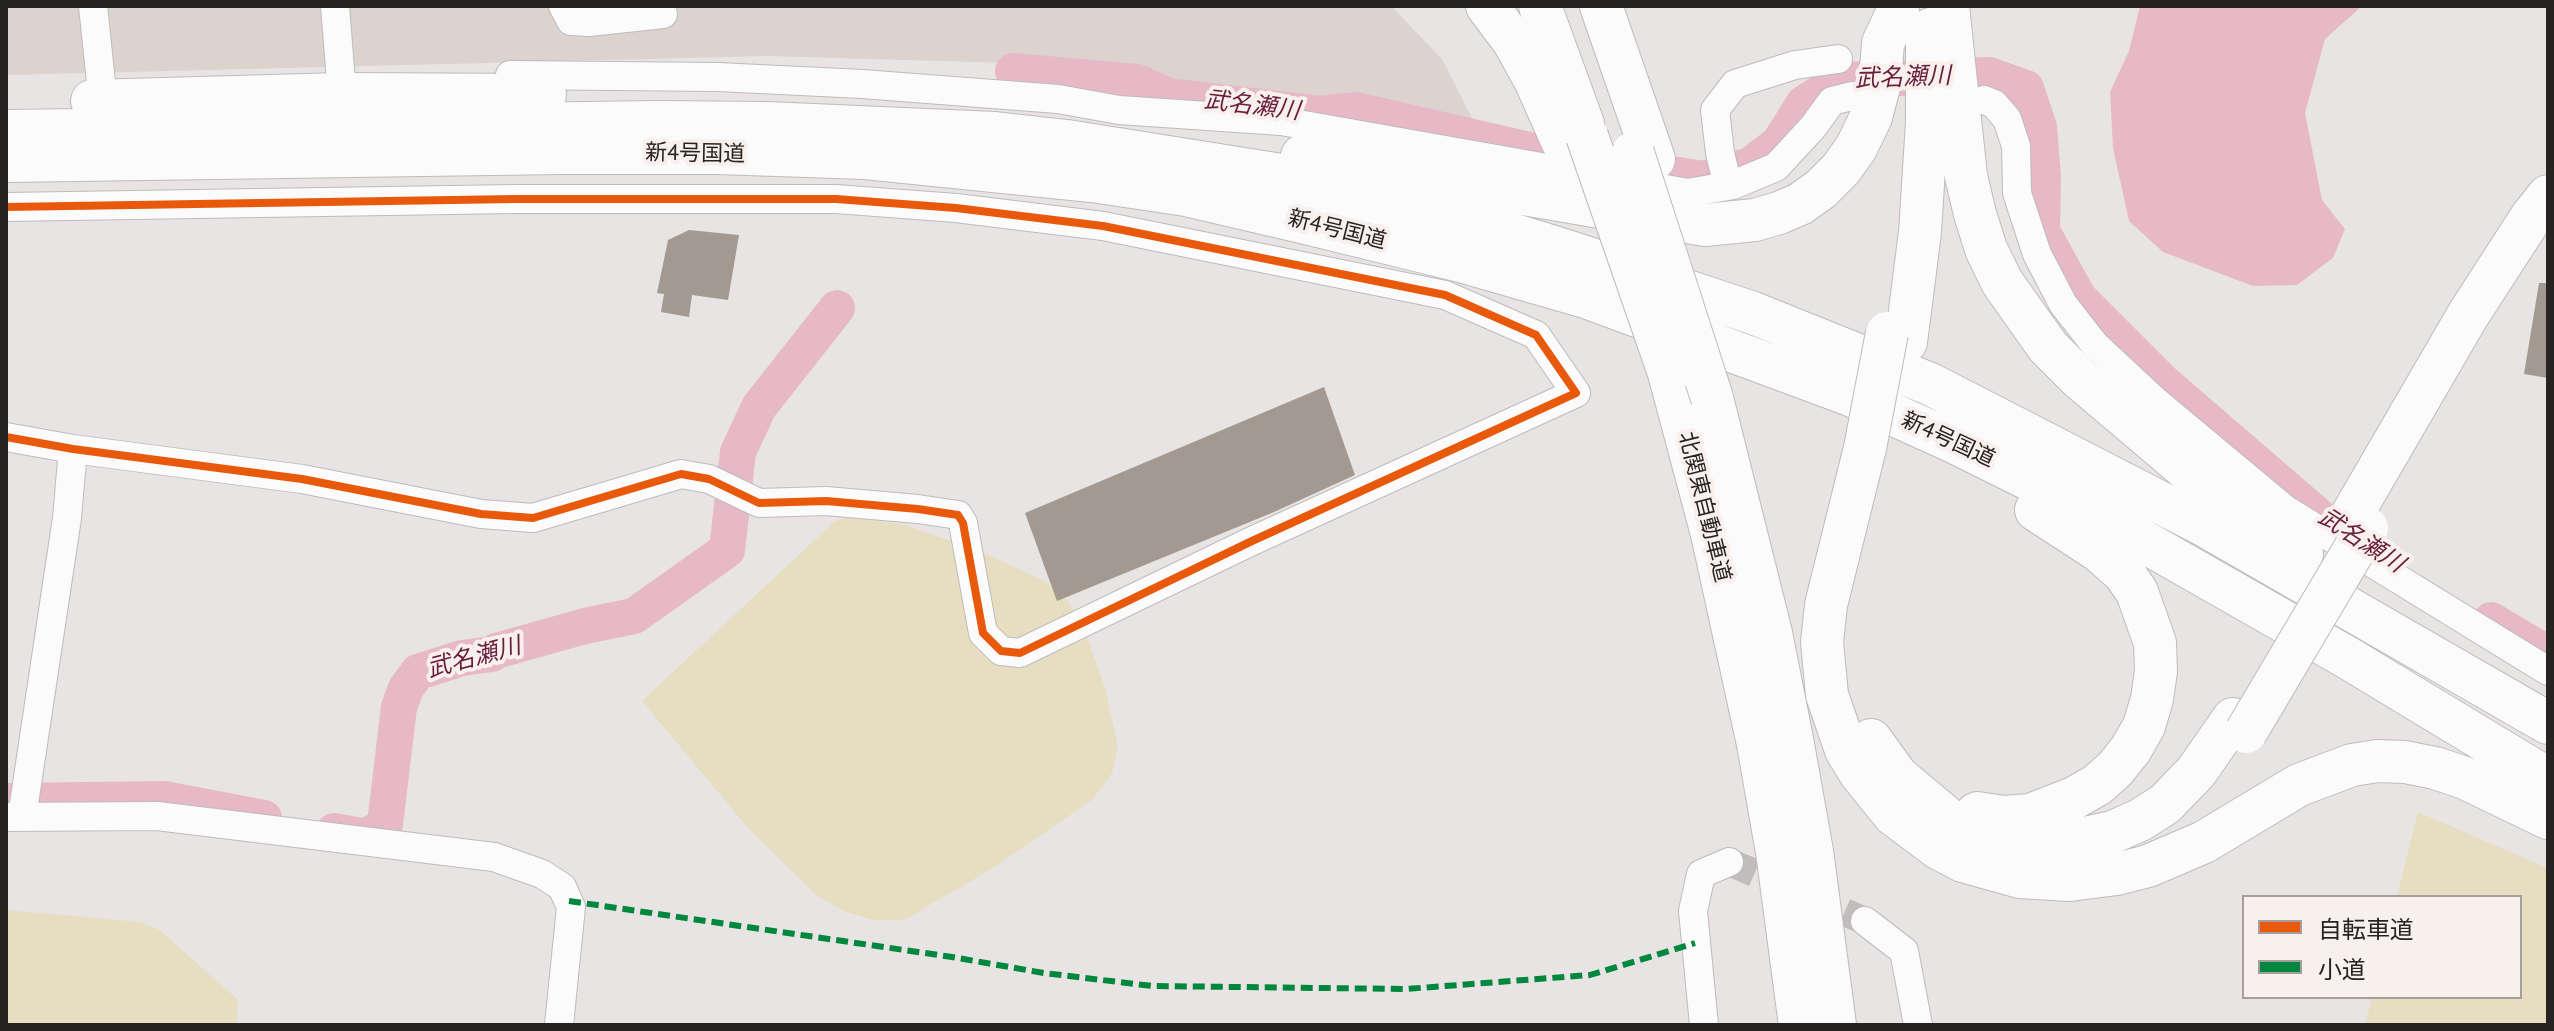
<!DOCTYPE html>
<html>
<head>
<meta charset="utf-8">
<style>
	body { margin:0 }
	#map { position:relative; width:2554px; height:1031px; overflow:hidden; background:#e8e4e3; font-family:"PT Sans","Noto Sans JP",sans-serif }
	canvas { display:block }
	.frame { position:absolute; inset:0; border:8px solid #262322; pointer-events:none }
	.legend { position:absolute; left:2242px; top:895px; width:280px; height:104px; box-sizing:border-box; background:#f8f0ed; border:2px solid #a49e9c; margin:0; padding:10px 14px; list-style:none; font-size:24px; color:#262322 }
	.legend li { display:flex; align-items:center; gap:16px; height:40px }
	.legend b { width:40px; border:2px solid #a49e9c }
</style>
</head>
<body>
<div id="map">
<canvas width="2554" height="1031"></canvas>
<div class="frame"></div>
<ul class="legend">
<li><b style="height:10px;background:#e8590c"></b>自転車道</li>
<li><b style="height:10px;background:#00873e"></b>小道</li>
</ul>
</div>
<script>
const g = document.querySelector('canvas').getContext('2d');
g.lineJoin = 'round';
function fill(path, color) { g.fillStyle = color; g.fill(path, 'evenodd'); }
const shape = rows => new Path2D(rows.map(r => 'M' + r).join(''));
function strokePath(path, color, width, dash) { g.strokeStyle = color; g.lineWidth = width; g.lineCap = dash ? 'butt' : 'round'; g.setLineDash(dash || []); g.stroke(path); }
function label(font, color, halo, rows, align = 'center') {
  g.font = font + ' "PT Sans","Noto Sans JP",sans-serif'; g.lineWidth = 8; g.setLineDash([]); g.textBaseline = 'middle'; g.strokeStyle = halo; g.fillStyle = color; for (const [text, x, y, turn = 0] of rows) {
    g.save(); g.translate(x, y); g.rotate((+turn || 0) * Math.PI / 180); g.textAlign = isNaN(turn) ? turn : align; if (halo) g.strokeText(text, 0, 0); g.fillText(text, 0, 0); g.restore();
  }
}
fill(shape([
	[6,6,1391,6,1442,59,1477,128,1353,104,1011,63,766,56,6,75]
]), '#dcd3cf');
fill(shape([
	[850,517,905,525,977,550,1043,580,1068,601,1084,628,1105,688,1118,747,1112,773,1092,800,993,868,904,920,873,920,843,911,815,894,748,828,642,701,835,521],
	[2418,812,2548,868,2548,1025,2365,1025,2372,997,2520,997,2520,897,2397,897],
	[6,910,141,922,160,930,238,1000,237,1025,6,1025]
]), '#e7ddc1');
fill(shape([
	[2140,6,2362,6,2325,39,2305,113,2322,200,2345,229,2333,258,2297,285,2253,286,2163,252,2129,221,2113,148,2110,92,2129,51]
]), '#e7b9c7');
strokePath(shape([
	[1013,71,1137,82,1168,96,1320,114,1356,110,1547,154,1703,179,1750,165,1779,143,1804,103,1842,80,1989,75,2026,88,2039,127,2043,176,2042,231,2079,298,2163,382,2330,526,2347,536],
	[2491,620,2548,654],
	[6,801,164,799,264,818],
	[334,831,367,837,385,824,399,707,406,688,418,672,462,658,492,654,496,651,585,626,634,616,727,550,738,452,759,407,837,308]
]), '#e7b9c7', 36);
fill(shape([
	[689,230,739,235,728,300,692,295,689,317,661,312,664,294,657,293,668,240],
	[2539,283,2548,283,2548,378,2524,374],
	[1324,387,1355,475,1274,512,1057,601,1025,513]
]), '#a39990');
strokePath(shape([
	[1729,862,1865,921]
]), '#c1bdbc', 28, [28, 14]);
const minor = shape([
	[93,6,103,101],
	[335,6,342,94],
	[563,6,571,21,589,22,663,14],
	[510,75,718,77,862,84,1058,99,1119,110,1281,121,1688,193,1733,185,1776,167,1813,127,1832,101,1852,96],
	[1984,100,1994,104,2007,119,2016,146,2017,193,2037,254,2063,304,2095,345,2154,400,2286,510,2548,671],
	[1728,186,1720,153,1715,110,1735,84,1795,65,1838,59],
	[6,207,515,199,836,199,956,208,1103,226,1445,295,1536,335,1576,393,1252,541,1020,653,1001,651,983,633,963,523,958,515,918,509,826,501,759,503,709,479,681,474,533,518,481,514,302,479,73,449,6,437],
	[6,817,157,816,494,857,542,874,562,887,571,907,559,1025],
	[22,817,67,518,73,449],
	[1865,921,1904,951,1918,1025],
	[1704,1025,1693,911,1701,874,1729,862]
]);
const highway = shape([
	[1487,6,1514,42,1535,80,1563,143],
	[1540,6,1583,124],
	[1601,6,1654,159],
	[1948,6,1966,176,1975,214,1986,249,2002,282,2048,347,2079,378,2184,467,2302,554],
	[92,101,342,94,545,95],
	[6,131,657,122,767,123,995,133,1067,141,1275,174,1460,218,1570,252,1753,313,1930,384,2204,525,2548,723],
	[1302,156,1705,225,1755,220,1779,213,1800,204,1821,189,1841,169,1856,148,1871,117,1880,83,1883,43,1898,11],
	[6,161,562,153,717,153,865,158,1092,181,1186,195,1302,222,1461,261,1586,297,1848,394,1956,443,2071,500,2348,658,2548,779],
	[1906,342,1920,232,1927,122,1927,39,1931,29],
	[1669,373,1712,534,1758,744,1777,852,1800,1025],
	[1712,398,1771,633,1792,739,1812,851,1835,1025],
	[1865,448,1826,605,1822,642,1827,695,1846,750,1860,773,1894,815,1938,848,1963,861,2020,877,2070,880,2117,874,2148,866,2204,842,2299,785,2352,765,2377,761,2405,762,2435,768,2465,778,2548,818],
	[2350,518,2468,315,2532,216,2548,196],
	[1871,740,1897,776,1953,823,2006,840,2061,843,2113,832,2140,820,2165,804,2196,772,2233,719],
	[1977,813,2004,817,2030,815,2074,798,2097,785,2115,769,2131,749,2144,726,2152,699,2156,671,2155,643,2137,592,2124,573,2099,551,2036,510]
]);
strokePath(minor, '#bebbba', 30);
strokePath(highway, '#bebbba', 44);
strokePath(minor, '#fcfbfb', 28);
strokePath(highway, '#fcfbfb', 42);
const highwayBridge = shape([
	[1587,136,1669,373],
	[1633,153,1712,398],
	[1865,448,1887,333],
	[2246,732,2367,528]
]);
strokePath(highwayBridge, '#bebbba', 44, []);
strokePath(highwayBridge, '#fcfbfb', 42);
strokePath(shape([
	[569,901,952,957,1044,973,1152,986,1406,989,1590,975,1695,943]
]), '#00873e', 6, [12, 6]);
strokePath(shape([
	[6,207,515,199,836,199,956,208,1103,226,1445,295,1536,335,1576,393,1252,541,1020,653,1001,651,983,633,963,523,958,515,918,509,826,501,759,503,709,479,681,474,533,518,481,514,302,479,73,449,6,437]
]), '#e8590c', 8);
label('22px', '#262322', '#f8f0ed', [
	["新4号国道",695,154,1],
	["新4号国道",1337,230,14],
	["新4号国道",1948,440,25],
	["北関東自動車道",1704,507,76]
]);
label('italic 24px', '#691e3e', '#f8f0ed', [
	["武名瀬川",1903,78,-2],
	["武名瀬川",1252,106,7],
	["武名瀬川",2361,541,33],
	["武名瀬川",474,658,-15]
]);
</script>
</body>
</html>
